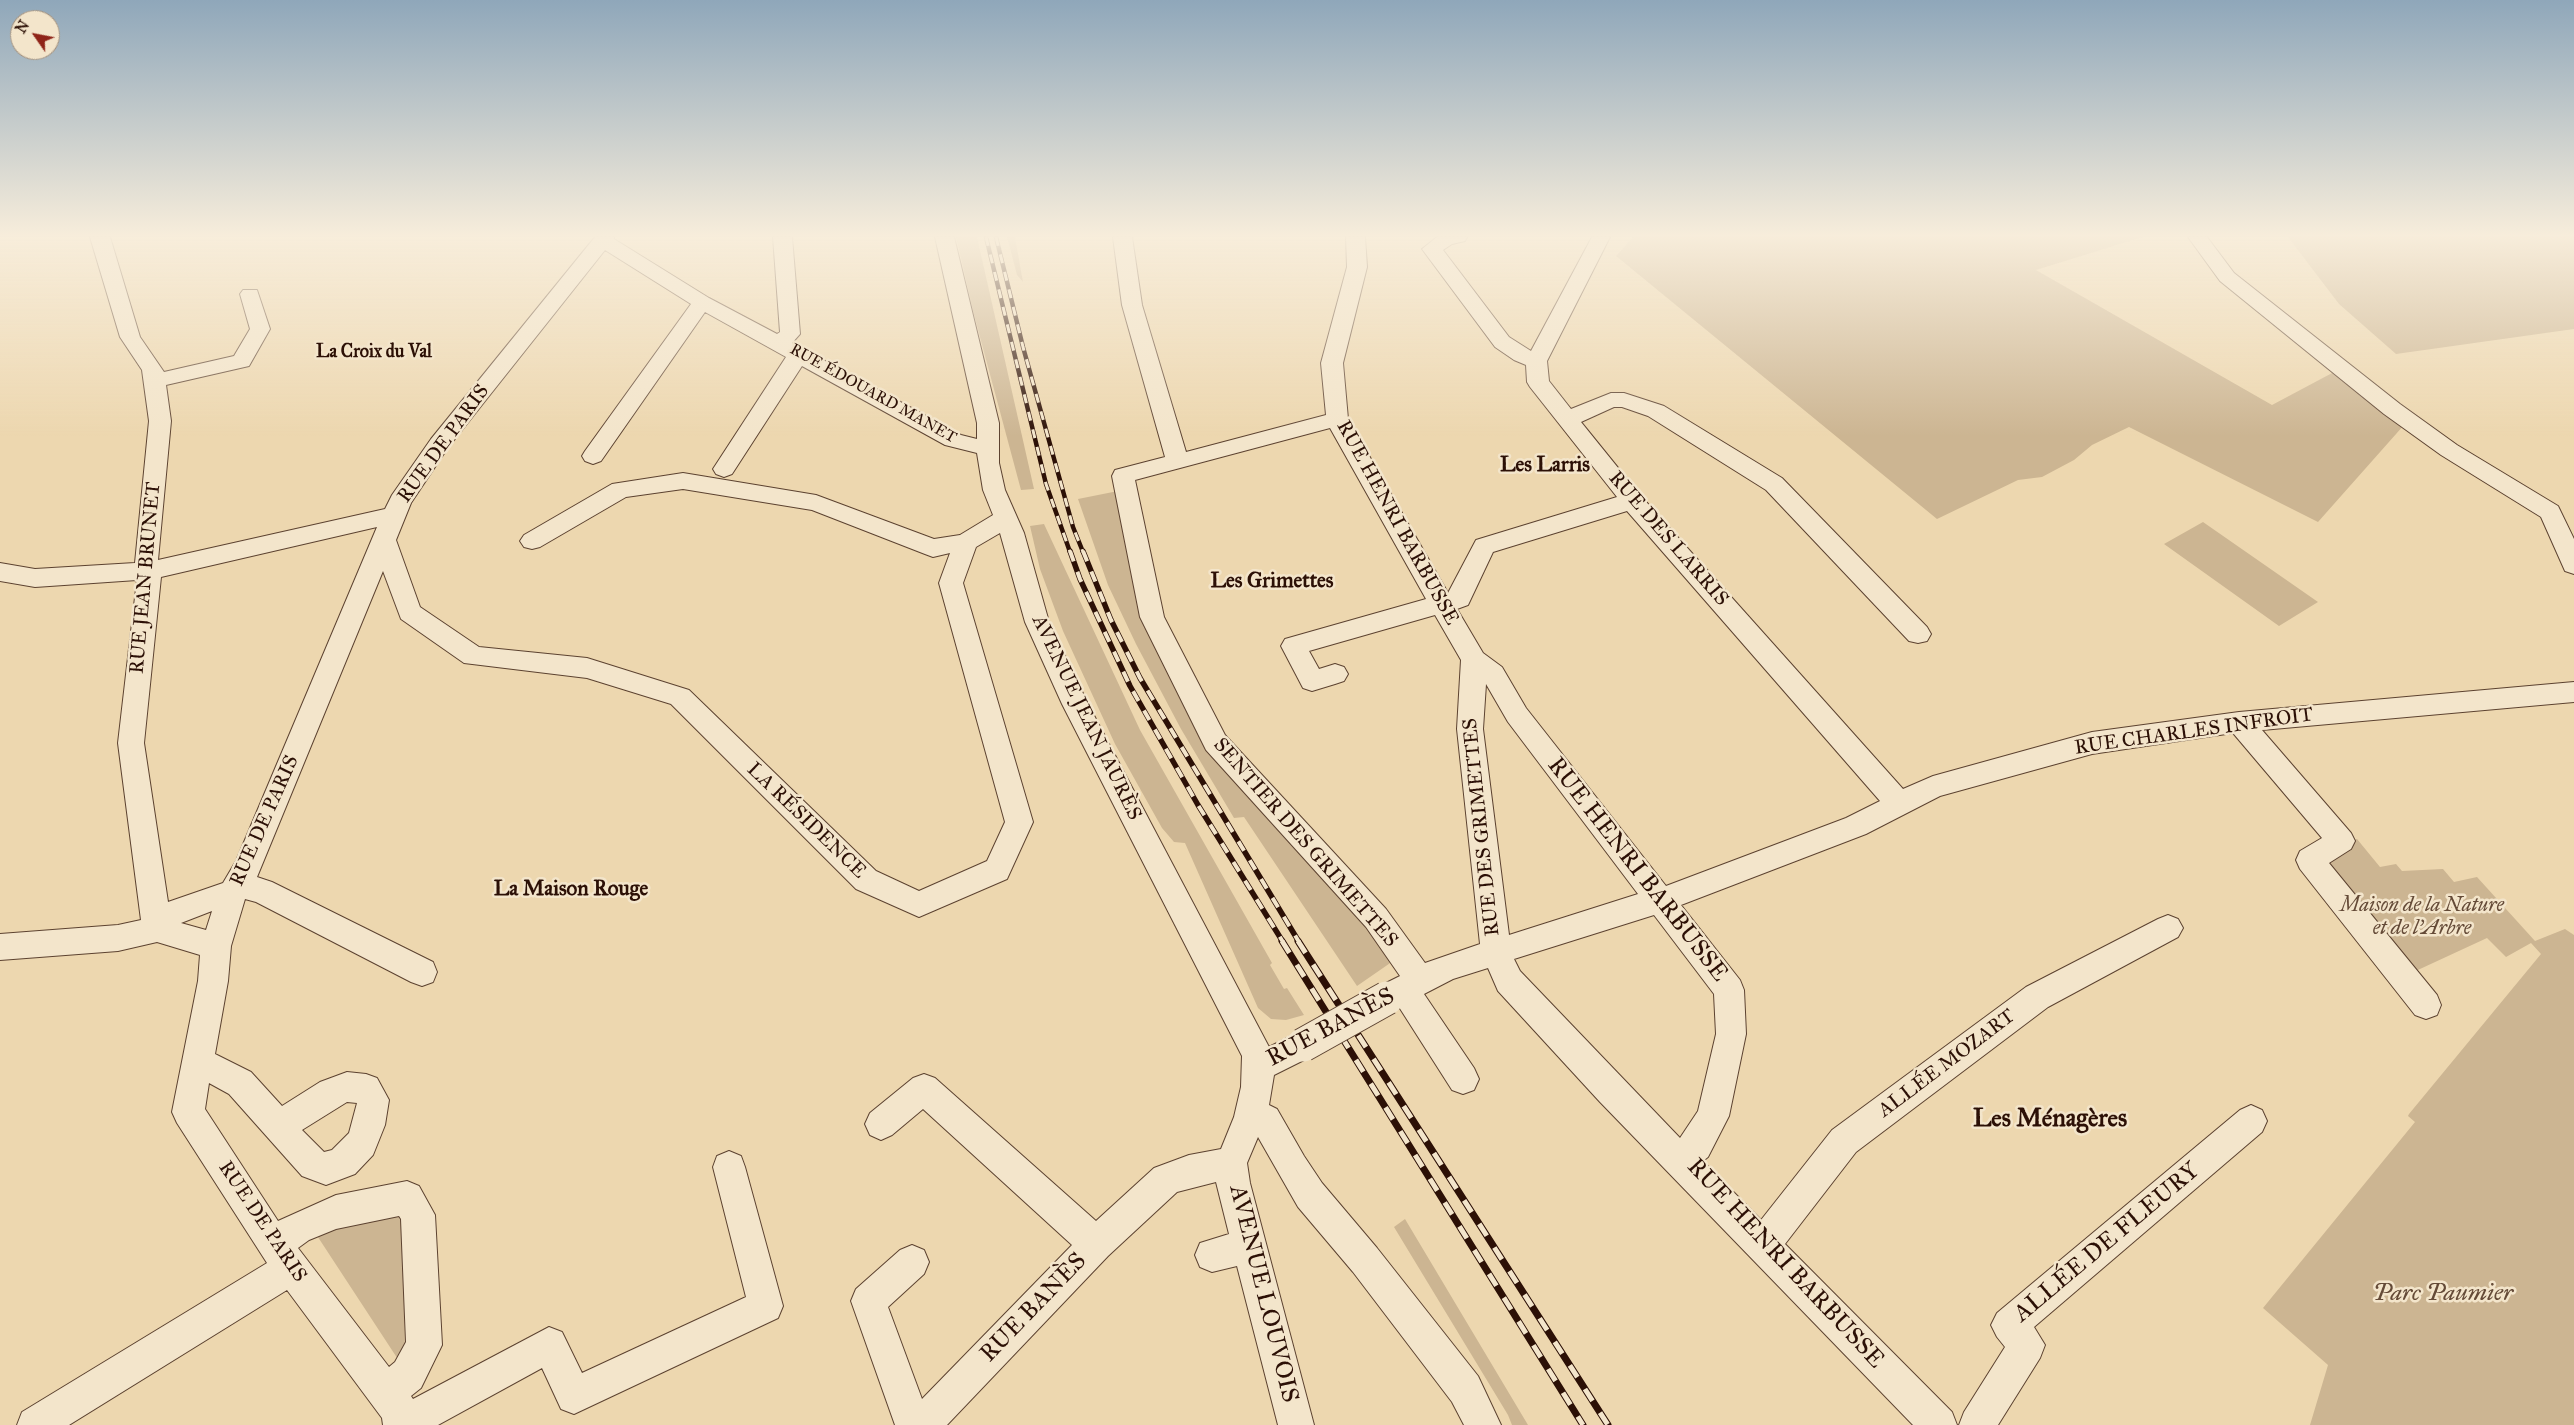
<!DOCTYPE html>
<html>
<head>
<meta charset="utf-8">
<style>
	body { margin:0 }
	#map { position:relative; width:2574px; height:1425px; overflow:hidden; background:#edd7af; font-family:"IM FELL Great Primer",serif }
	canvas { display:block }
	.north { position:absolute; left:10px; top:10px; width:50px; height:50px; box-sizing:border-box; background:#f3e5cb; border:1px solid #a3907c; border-radius:50%; rotate:303deg; font-size:14px; font-weight:700; line-height:20px; text-align:center; color:#2c1006 }
	.north::after { content:''; display:block; margin:auto; width:18px; height:22px; background:#8f2418; clip-path:polygon(50% 0,100% 100%,50% 72%,0 100%) }
</style>
</head>
<body>
<div id="map">
<canvas width="2574" height="1425"></canvas>
<div class="north">N</div>
</div>
<script>
const g = document.querySelector('canvas').getContext('2d');
g.lineJoin = 'round';
function fill(path, color) { g.fillStyle = color; g.fill(path, 'evenodd'); }
const shape = rows => new Path2D(rows.map(r => 'M' + r).join(''));
function strokePath(path, color, width, dash) { g.strokeStyle = color; g.lineWidth = width; g.lineCap = dash ? 'butt' : 'round'; g.setLineDash(dash || []); g.stroke(path); }
function label(font, color, halo, rows, align = 'center') {
  g.font = font + ' "IM FELL Great Primer",serif'; g.lineWidth = 5; g.setLineDash([]); g.textBaseline = 'middle'; g.strokeStyle = halo; g.fillStyle = color; for (const [text, x, y, turn = 0] of rows) {
    g.save(); g.translate(x, y); g.rotate((+turn || 0) * Math.PI / 180); g.textAlign = isNaN(turn) ? turn : align; if (halo) g.strokeText(text, 0, 0); g.fillText(text, 0, 0); g.restore();
  }
}
fill(shape([
	[956,237,977,237,1034,489,1021,490,973,311],
	[1007,237,1015,237,1023,282,1017,275],
	[1633,237,2143,237,2036,270,2272,405,2334,372,2404,425,2318,522,2129,427,2092,445,2074,460,2042,477,2018,480,1937,519,1616,256],
	[2288,237,2574,237,2574,329,2396,354,2339,304],
	[1118,491,1207,745,1396,959,1357,986,1244,817,1234,818,1181,729,1136,644,1108,585,1078,499],
	[2203,522,2318,602,2279,626,2164,544],
	[1044,524,1140,730,1272,963,1270,965,1284,989,1287,988,1304,1015,1286,1020,1271,1019,1258,1008,1185,843,1174,842,1162,828,1115,744,1063,631,1040,569,1030,526],
	[2357,839,2380,867,2396,864,2402,871,2443,869,2454,882,2477,877,2535,941,2565,929,2574,935,2574,1425,2310,1425,2328,1365,2263,1308,2415,1122,2408,1116,2409,1114,2541,954,2531,943,2506,957,2487,938,2407,975,2328,873,2326,857,2350,850,2344,843],
	[398,1210,404,1233,405,1370,312,1228],
	[1405,1219,1528,1425,1512,1425,1508,1415,1394,1227]
]), '#ccb592');
const minor = shape([
	[90,237,110,237,140,337,164,372,234,356,250,329,240,294,243,290,257,290,270,329,249,366,166,385,171,421,158,560,385,509,392,495,431,439,595,237,614,237,614,239,709,298,777,334,780,332,773,237,792,237,800,334,792,343,961,435,977,439,977,423,935,237,954,237,999,423,999,463,1005,490,1024,533,1049,622,1088,704,1269,1047,1303,1030,1314,1035,1319,1045,1314,1055,1274,1075,1269,1105,1277,1109,1304,1156,1322,1183,1377,1248,1478,1376,1501,1425,1464,1425,1452,1402,1353,1272,1298,1207,1258,1137,1247,1163,1250,1183,1314,1425,1278,1425,1237,1266,1212,1272,1200,1267,1195,1255,1200,1243,1229,1234,1216,1182,1177,1192,1108,1256,947,1425,895,1425,851,1301,856,1289,900,1250,912,1245,924,1250,929,1262,924,1274,888,1307,922,1399,1072,1245,923,1109,892,1135,881,1140,870,1135,865,1124,870,1113,913,1078,924,1074,935,1078,1096,1221,1154,1168,1189,1155,1221,1149,1234,1117,1241,1087,1242,1056,1062,704,1025,622,1000,533,976,547,963,583,1033,822,1007,879,919,917,856,889,671,704,587,678,464,663,401,619,383,571,257,877,272,882,433,962,437,972,433,982,422,986,411,982,256,902,245,899,231,946,228,981,215,1054,251,1072,282,1106,320,1082,347,1072,366,1074,377,1078,389,1100,385,1125,373,1155,355,1174,326,1185,302,1176,229,1094,209,1083,205,1109,278,1221,336,1195,407,1181,419,1186,435,1215,442,1345,421,1388,411,1396,413,1399,549,1327,562,1332,582,1373,746,1297,713,1167,717,1156,729,1151,741,1156,745,1167,783,1306,778,1318,574,1414,561,1409,542,1368,438,1425,383,1425,382,1418,287,1290,69,1425,17,1425,22,1412,267,1263,177,1123,172,1112,198,981,200,955,157,942,118,951,0,960,0,934,118,925,141,920,118,743,137,580,35,587,0,581,0,563,35,569,135,563,149,421,142,370,120,337,90,237],
	[605,250,691,304,585,451,582,456,585,461,593,464,601,461,705,312,786,357,713,469,716,474,724,477,732,474,802,366,945,445,977,453,983,490,993,515,960,535,934,539,816,495,683,473,612,484,524,535,520,541,524,547,532,549,540,547,626,497,683,489,812,510,925,554,933,557,950,553,939,583,1005,822,987,861,919,891,876,871,689,690,587,658,479,647,420,607,396,540,411,503,447,449,605,250],
	[377,527,236,861,223,883,168,902,144,743,161,577,377,527],
	[212,911,206,930,181,923,212,911],
	[347,1102,357,1103,349,1133,332,1150,324,1152,302,1130,347,1102],
	[399,1216,401,1219,406,1342,395,1362,389,1367,298,1248,309,1240,336,1229,399,1216],
	[1113,237,1132,237,1142,305,1186,452,1326,415,1321,363,1347,267,1346,237,1365,237,1367,267,1343,363,1348,419,1448,593,1476,540,1617,497,1530,387,1527,382,1526,365,1514,360,1495,347,1422,249,1437,237,1467,237,1465,241,1452,244,1443,250,1509,337,1531,351,1592,237,1610,237,1547,361,1549,381,1571,409,1611,393,1624,393,1664,406,1782,478,1927,627,1931,634,1927,641,1918,643,1909,641,1766,490,1648,416,1622,407,1614,407,1581,422,1640,495,1903,789,1933,776,2092,732,2239,712,2574,682,2574,702,2262,730,2351,833,2355,841,2351,849,2329,863,2437,995,2441,1005,2437,1015,2426,1019,2415,1015,2300,869,2296,860,2300,851,2322,838,2233,733,2092,754,1940,796,1866,834,1681,905,1740,980,1744,990,1746,1034,1729,1116,1708,1157,1703,1161,1761,1220,1832,1130,2026,987,2158,919,2168,915,2178,919,2183,928,2178,937,2048,1007,1856,1152,1785,1244,1952,1412,1957,1425,1913,1425,1600,1102,1498,991,1488,968,1453,979,1424,994,1474,1068,1479,1079,1474,1090,1463,1094,1452,1090,1399,1007,1387,1012,1376,1008,1372,998,1376,988,1400,976,1366,927,1206,750,1140,617,1112,476,1115,470,1165,457,1122,305,1113,237],
	[1330,428,1426,599,1285,639,1281,646,1303,688,1312,691,1335,684,1344,681,1348,674,1344,667,1335,664,1319,669,1309,651,1435,615,1461,660,1457,729,1480,944,1425,963,1386,909,1225,735,1164,617,1135,480,1330,428],
	[1627,511,1880,801,1846,818,1666,886,1526,708,1502,667,1483,653,1457,609,1468,605,1493,552,1627,511],
	[1486,684,1508,722,1638,894,1509,935,1483,729,1486,684],
	[1654,915,1714,994,1716,1034,1698,1111,1680,1138,1520,971,1514,959,1654,915],
	[2188,237,2207,237,2234,273,2400,404,2457,445,2558,506,2574,539,2574,574,2565,571,2541,517,2441,455,2384,414,2220,281,2188,237],
	[2251,1105,2262,1110,2267,1121,2262,1132,2034,1327,2045,1345,2040,1358,1998,1425,1959,1425,1964,1412,2005,1347,1997,1337,1991,1325,1997,1313,2240,1110,2251,1105]
]);
strokePath(minor, '#5c4230', 2);
fill(minor, '#f3e5cb');
const railFar2 = shape([
	[986,237,1046,484,1070,552],
	[996,237,1023,347,1073,527,1083,552]
]);
const railFar1 = shape([
	[1070,551,1080,579,1130,686,1198,805,1283,942],
	[1083,551,1111,620,1140,678,1299,942]
]);
const rail = shape([
	[1282,941,1583,1425],
	[1298,941,1608,1425]
]);
strokePath(railFar2, '#2c1006', 4.5);
strokePath(railFar1, '#2c1006', 5.5);
strokePath(rail, '#2c1006', 7);
strokePath(railFar2, '#f3e5cb', 3, [9]);
strokePath(railFar1, '#f3e5cb', 4, [11]);
strokePath(rail, '#f3e5cb', 5, [14]);
const minorBridge = shape([
	[1303,1045,1387,998]
]);
strokePath(minorBridge, '#5c4230', 35, []);
strokePath(minorBridge, '#f3e5cb', 33);
const sky = g.createLinearGradient(0, 0, 0, 436);
sky.addColorStop(0, '#8fa7ba');
sky.addColorStop(0.54, '#f7eddb');
sky.addColorStop(1, '#f7eddb00');
g.fillStyle = sky;
g.fillRect(0, 0, 2574, 436);
label('16px', '#2c1006', '#f3e5cb', [
	["RUE ÉDOUARD MANET",873,394,29]
]);
label('bold 18px', '#2c1006', '#f3e5cb', [
	["La Croix du Val",374,353]
]);
label('20px', '#2c1006', '#f3e5cb', [
	["RUE DE PARIS",444,444,-54],
	["RUE HENRI BARBUSSE",1397,523,61],
	["RUE DES LARRIS",1668,539,49],
	["RUE JEAN BRUNET",146,578,-85],
	["AVENUE JEAN JAURÈS",1086,718,64],
	["RUE CHARLES INFROIT",2194,732,-8],
	["RUE DE PARIS",265,821,-66],
	["LA RÉSIDENCE",806,821,44],
	["RUE DES GRIMETTES",1482,827,-96],
	["SENTIER DES GRIMETTES",1305,843,49],
	["ALLÉE MOZART",1947,1064,-37],
	["RUE DE PARIS",262,1222,56]
]);
label('italic 20px', '#644a37', '#f3e5cb', [
	["Maison de la Nature",2422,906],
	["et de l'Arbre",2422,929]
]);
label('bold 21px', '#2c1006', '#f3e5cb', [
	["Les Larris",1545,466],
	["Les Grimettes",1272,582],
	["La Maison Rouge",571,890]
]);
label('24px', '#2c1006', '#f3e5cb', [
	["RUE HENRI BARBUSSE",1637,870,52],
	["RUE BANÈS",1331,1028,-28],
	["ALLÉE DE FLEURY",2107,1243,-40],
	["RUE HENRI BARBUSSE",1785,1264,47],
	["AVENUE LOUVOIS",1263,1294,76],
	["RUE BANÈS",1034,1308,-46]
]);
label('italic 24px', '#644a37', '#f3e5cb', [
	["Parc Paumier",2443,1294]
]);
label('bold 25px', '#2c1006', '#f3e5cb', [
	["Les Ménagères",2050,1120]
]);
</script>
</body>
</html>
